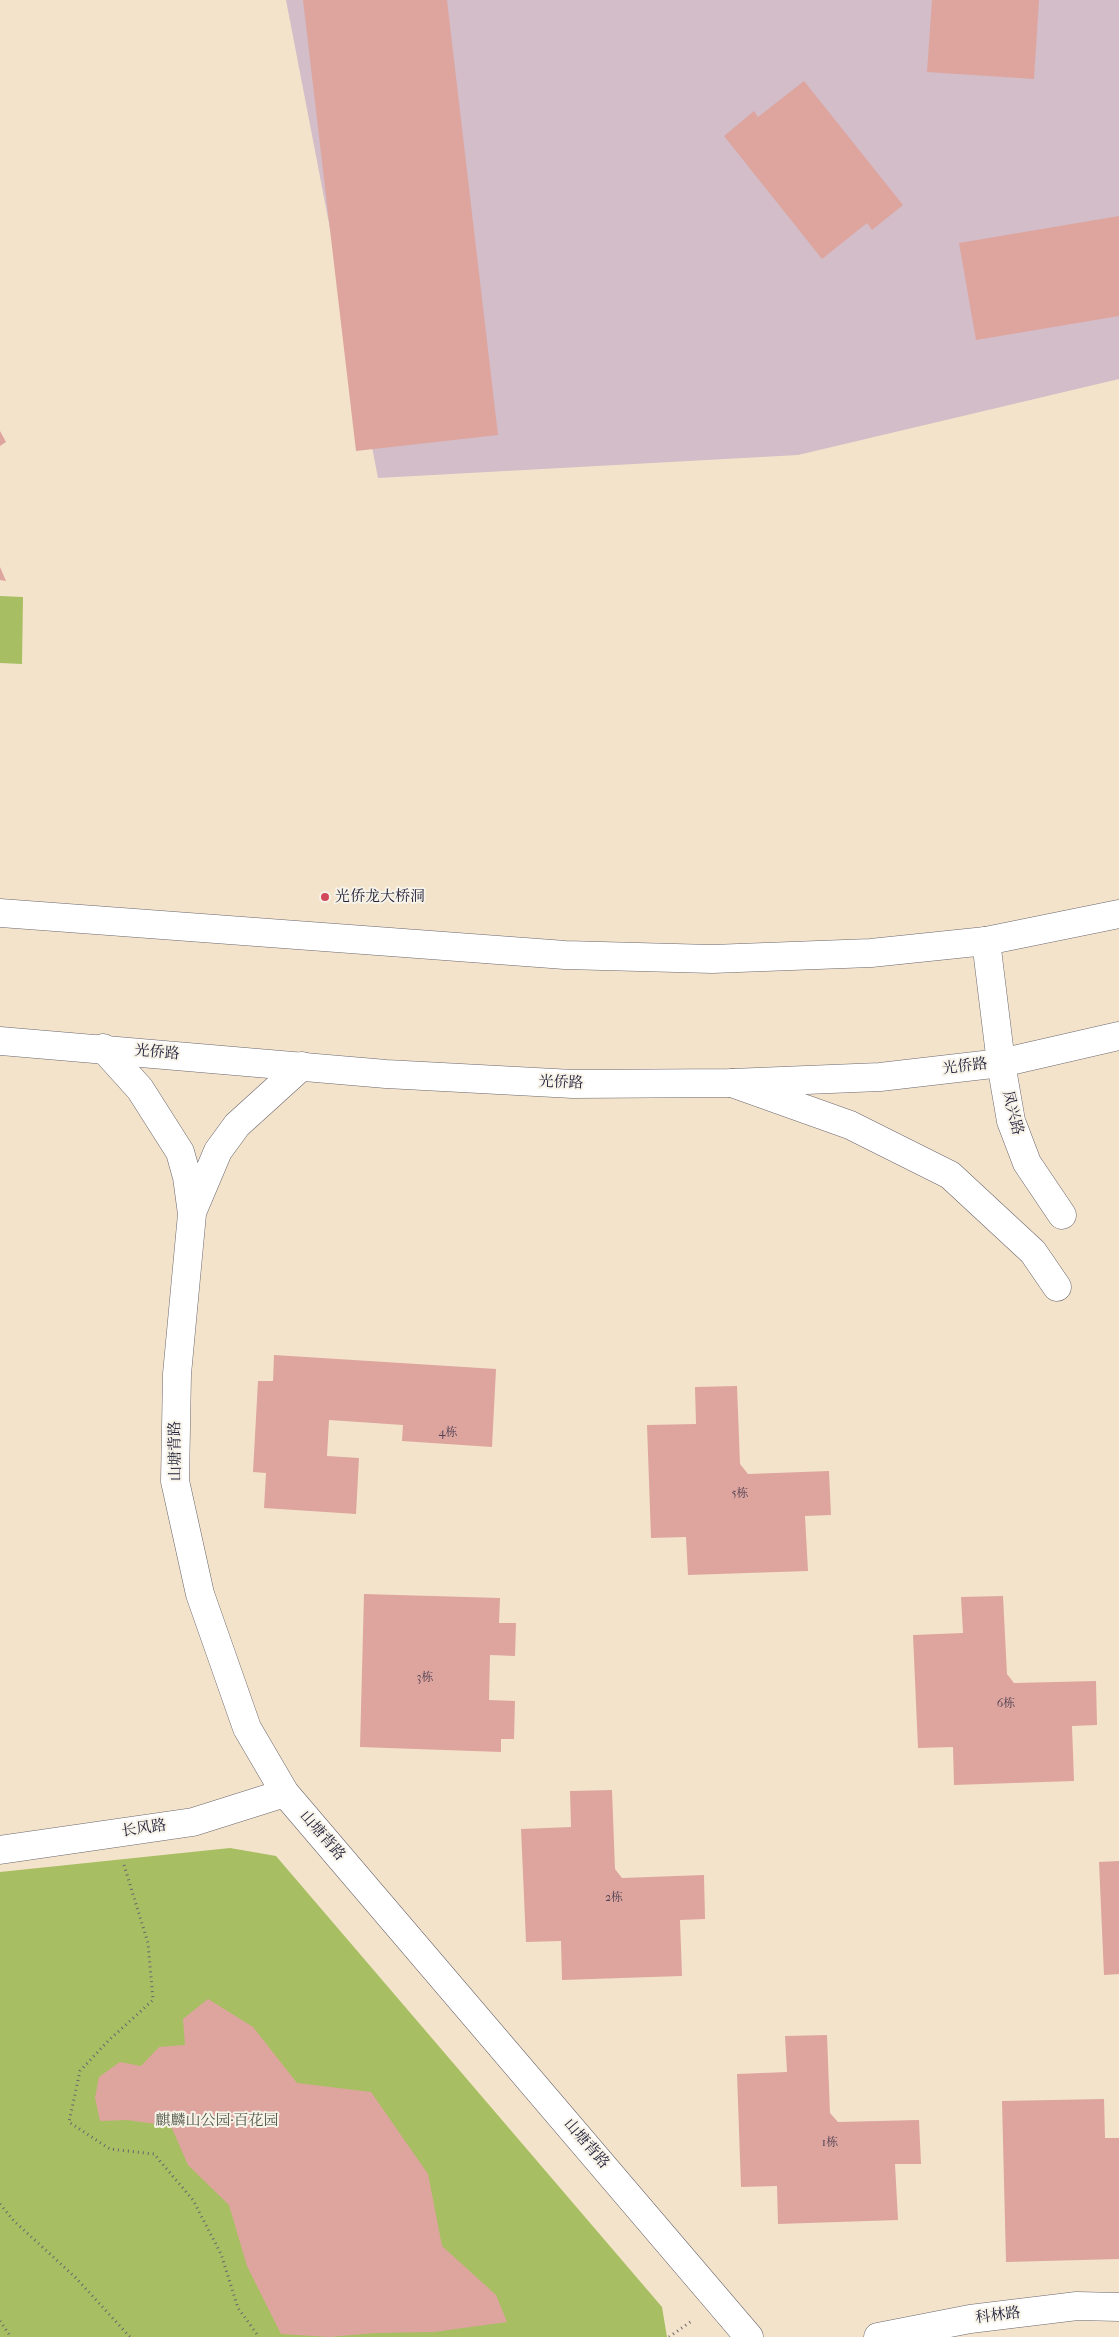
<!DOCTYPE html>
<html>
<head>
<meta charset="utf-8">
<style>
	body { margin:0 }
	canvas { display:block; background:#f3e3ca }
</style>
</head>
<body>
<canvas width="1119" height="2337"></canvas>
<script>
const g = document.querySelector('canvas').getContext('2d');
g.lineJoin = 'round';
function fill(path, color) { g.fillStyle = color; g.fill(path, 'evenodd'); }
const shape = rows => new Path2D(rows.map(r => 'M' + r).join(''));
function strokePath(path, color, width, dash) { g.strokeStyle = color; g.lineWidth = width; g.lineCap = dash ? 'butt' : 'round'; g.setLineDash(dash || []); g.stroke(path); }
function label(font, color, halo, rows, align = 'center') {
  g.font = font + ' "IM FELL French Canon","Noto Serif SC",serif'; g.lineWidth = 4; g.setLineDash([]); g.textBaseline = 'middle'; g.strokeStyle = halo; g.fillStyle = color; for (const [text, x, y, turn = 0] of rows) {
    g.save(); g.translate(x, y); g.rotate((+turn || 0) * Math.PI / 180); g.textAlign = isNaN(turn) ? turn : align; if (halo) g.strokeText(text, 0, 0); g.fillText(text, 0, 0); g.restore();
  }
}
fill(shape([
	[286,0,1119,0,1119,379,798,455,378,478]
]), '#d2bdc8');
fill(shape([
	[0,596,23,597,22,664,0,663],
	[230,1848,276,1856,662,2307,667,2337,0,2337,0,1872]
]), '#a8be63');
fill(shape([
	[303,0,447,0,498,435,356,451],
	[932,0,1039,0,1034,79,927,72],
	[804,81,903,205,872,230,867,223,822,259,724,136,754,111,758,117],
	[1119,216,1119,316,976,340,959,243],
	[0,431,6,442,0,446],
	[0,567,6,581,0,580],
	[274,1355,496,1369,492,1447,402,1441,403,1425,329,1420,327,1456,359,1458,356,1514,264,1508,266,1473,253,1472,258,1381,273,1381],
	[737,1386,740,1464,748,1474,829,1471,831,1515,805,1516,808,1571,688,1575,686,1537,651,1538,647,1425,696,1424,695,1387],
	[364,1594,500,1598,499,1623,516,1623,515,1656,490,1655,489,1700,515,1701,514,1739,501,1739,501,1752,360,1747],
	[1003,1596,1007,1674,1014,1683,1096,1681,1097,1725,1072,1726,1074,1781,954,1785,953,1747,918,1748,913,1635,963,1633,961,1597],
	[612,1790,615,1869,622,1878,704,1875,705,1919,680,1920,682,1976,562,1980,561,1941,526,1942,521,1829,571,1827,570,1791],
	[1119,1861,1119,1974,1104,1975,1099,1862],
	[208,1999,253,2027,297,2083,371,2092,428,2174,442,2246,496,2295,507,2322,434,2332,375,2333,329,2337,281,2334,247,2266,229,2205,188,2165,171,2126,127,2120,100,2121,95,2098,99,2077,120,2062,141,2066,159,2047,185,2045,183,2019],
	[827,2035,830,2113,838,2122,919,2120,921,2164,895,2164,898,2220,778,2224,777,2186,741,2187,737,2074,787,2072,785,2036],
	[1104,2099,1105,2138,1119,2138,1119,2259,1006,2262,1002,2101]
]), '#dea59f');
const tertiary = shape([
	[986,941,1001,1063,1011,1121,1027,1163,1062,1215],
	[103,1048,140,1089,180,1152,187,1177,192,1214,177,1374,175,1481,200,1594,247,1728,285,1793,749,2337],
	[732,1083,850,1125,950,1175,1033,1252,1057,1287],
	[193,1210,218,1151,237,1125,302,1066],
	[0,1850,193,1822,285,1793]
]);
const secondary = shape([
	[878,2337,970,2319,1077,2306,1119,2307]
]);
const primary = shape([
	[0,913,565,955,712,959,871,953,986,941,1119,914],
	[0,1041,386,1074,573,1084,732,1083,880,1077,1001,1063,1119,1036]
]);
strokePath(tertiary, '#6b666d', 29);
strokePath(secondary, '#6b666d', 29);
strokePath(primary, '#6b666d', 29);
strokePath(shape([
	[124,1865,148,1943,153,2000,108,2041,80,2071,69,2122,110,2149,154,2154,193,2200,221,2254,238,2308,259,2337],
	[0,2204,14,2221,75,2277,130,2337],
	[0,2321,11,2337],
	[669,2337,693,2320]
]), '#6b666d', 3, [1, 4]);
strokePath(tertiary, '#fff', 28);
strokePath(secondary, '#fff', 28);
strokePath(primary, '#fff', 28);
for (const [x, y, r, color] of [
	[325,897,5,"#d1495b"]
]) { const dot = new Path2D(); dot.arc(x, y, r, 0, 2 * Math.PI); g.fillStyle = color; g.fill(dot); strokePath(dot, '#f7f3e8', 2); }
label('12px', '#514354', null, [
	["4栋",448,1433],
	["5栋",740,1494],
	["3栋",425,1678],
	["6栋",1006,1704],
	["2栋",614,1898],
	["1栋",830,2143]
]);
label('15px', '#22223b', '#f7f3e8', [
	["光侨龙大桥洞",335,897]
], 'left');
label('15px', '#22223b', '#f7f3e8', [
	["光侨路",157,1053,5],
	["光侨路",965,1067,-7],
	["光侨路",561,1083,2],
	["凤兴路",1012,1113,76],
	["山塘背路",176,1451,-91],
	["长风路",144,1829,-8],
	["山塘背路",322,1836,49],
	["山塘背路",586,2144,49],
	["科林路",998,2316,-7]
]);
label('15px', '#515949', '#f7f3e8', [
	["麒麟山公园·百花园",217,2121]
]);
</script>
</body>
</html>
